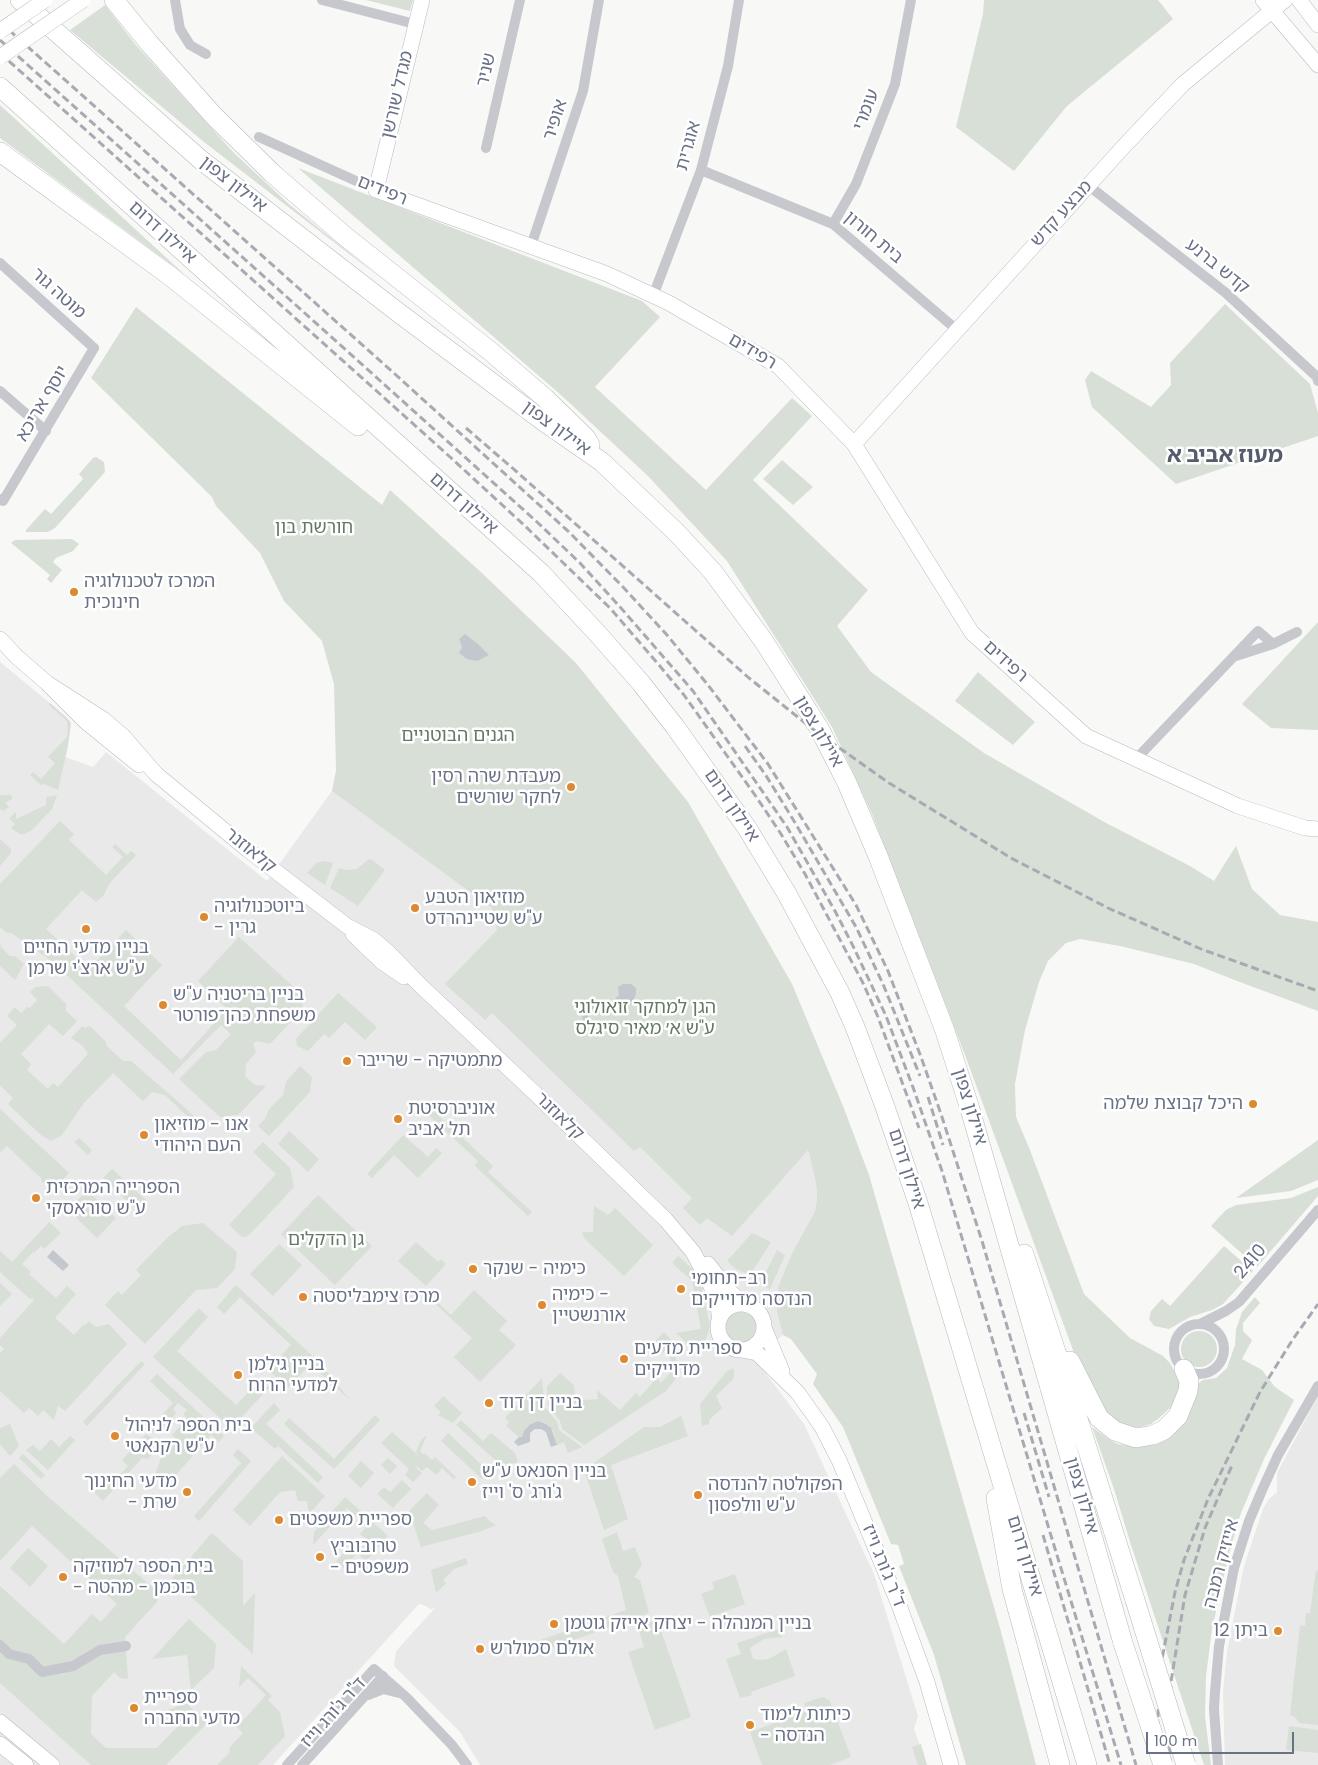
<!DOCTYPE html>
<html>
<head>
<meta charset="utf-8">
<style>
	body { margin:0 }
	#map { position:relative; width:1318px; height:1765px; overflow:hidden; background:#f8f8f6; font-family:Poppins,sans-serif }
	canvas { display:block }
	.scale { position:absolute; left:1146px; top:1732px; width:148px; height:22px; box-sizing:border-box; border:2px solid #697186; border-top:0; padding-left:6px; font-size:15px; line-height:18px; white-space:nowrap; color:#697186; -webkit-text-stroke:4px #fff; paint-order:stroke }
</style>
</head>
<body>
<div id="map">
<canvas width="1318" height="1765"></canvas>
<div class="scale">100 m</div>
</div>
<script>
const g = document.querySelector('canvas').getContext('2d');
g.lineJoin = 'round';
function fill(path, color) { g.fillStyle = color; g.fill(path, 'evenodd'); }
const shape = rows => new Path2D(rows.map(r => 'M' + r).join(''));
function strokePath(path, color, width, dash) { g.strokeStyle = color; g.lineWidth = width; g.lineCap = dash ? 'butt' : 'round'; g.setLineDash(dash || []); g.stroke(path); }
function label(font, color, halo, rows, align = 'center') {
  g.font = font + ' Poppins,"Noto Sans Hebrew",sans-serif'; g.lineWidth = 5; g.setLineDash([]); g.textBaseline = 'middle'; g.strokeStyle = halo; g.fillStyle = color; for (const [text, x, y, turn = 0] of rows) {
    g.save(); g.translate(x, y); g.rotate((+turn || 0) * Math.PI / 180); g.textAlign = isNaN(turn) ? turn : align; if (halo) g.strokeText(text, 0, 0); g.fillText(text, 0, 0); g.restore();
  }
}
fill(shape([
	[0,662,50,703,70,721,70,731,65,757,93,767,106,752,267,881,332,791,336,771,808,1150,816,1183,817,1199,815,1211,792,1253,778,1287,777,1312,783,1335,755,1359,804,1424,874,1574,918,1716,914,1729,927,1765,480,1765,460,1732,394,1666,396,1651,435,1608,431,1609,421,1604,418,1605,273,1765,0,1765],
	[1318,1396,1318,1765,1225,1765,1223,1692,1227,1651,1244,1566,1263,1509,1268,1500,1277,1492,1277,1473]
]), '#e9e9e9');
fill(shape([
	[366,0,413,0,410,11],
	[984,0,1158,0,1173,19,1067,106,1014,171,956,127,983,14],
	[105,5,135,44,234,153,290,205,379,277,204,142,70,30],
	[0,105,183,273,0,138],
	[298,168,642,301,660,317,595,387,706,490,792,398,812,416,753,480,868,590,837,626,871,672,984,753,1106,823,1190,866,1214,881,1236,846,1252,889,1280,915,1318,922,1318,1011,1237,981,1194,964,1120,946,1080,939,1066,943,1048,961,1039,982,1025,1030,1015,1084,1016,1117,1030,1150,1084,1294,1130,1338,1163,1356,1170,1363,1175,1372,1179,1380,1179,1390,1172,1406,1158,1419,1151,1424,1141,1427,1125,1428,1105,1415,1077,1361,965,1055,872,814,832,727,727,561,647,475,561,395],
	[1225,304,1310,384,1318,413,1318,436,1176,484,1092,407,1085,380,1091,371,1151,407,1171,385,1170,363],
	[136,307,382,505,390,490,483,574,576,663,688,802,792,984,843,1106,869,1175,1000,1628,1036,1765,966,1765,934,1655,899,1566,904,1564,898,1545,891,1544,843,1427,813,1384,817,1374,791,1339,783,1335,777,1312,778,1287,792,1253,815,1211,817,1199,816,1183,808,1150,732,1236,707,1218,700,1225,683,1208,692,1198,640,1147,634,1151,492,1013,485,1020,445,984,497,930,492,908,332,791,336,771,334,684,322,641,284,601,260,553,216,506,212,497,91,378],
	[96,457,104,462,105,472,55,528,48,532,26,532,26,530,45,509,51,514,83,479,79,474,93,458],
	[782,460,813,487,793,505,763,479],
	[72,539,79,544,73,551,56,558,53,562,62,570,51,583,47,579,50,575,11,543,15,540],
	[1318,622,1318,730,1271,728,1242,704],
	[978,672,1035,722,1013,745,955,701],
	[50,703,66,717,71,723,68,746,58,790,44,784,41,785,30,775,33,772,41,779,55,763,48,757,66,738,68,733,67,721,49,705],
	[0,795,11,795,12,799,5,803,9,807,3,811,0,809],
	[57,795,52,809,31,831,24,834,20,834,11,828,15,824,9,818,16,812,16,819,46,805,46,797],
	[60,821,74,834,69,840,106,875,123,857,112,847,115,844,127,855,131,851,136,855,110,883,103,896,96,902,82,890,46,929,89,969,126,930,162,965,124,1006,181,1060,227,1009,198,981,239,937,297,990,302,990,303,1009,270,1044,258,1041,253,1043,256,1052,246,1064,245,1076,255,1085,266,1086,238,1115,220,1117,179,1079,206,1052,216,1050,231,1034,221,1025,173,1074,53,962,11,933,7,933,0,927,0,884],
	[0,839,11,849,11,853,0,866],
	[369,859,371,859,385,870,358,906,330,888,339,868,346,870,357,869],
	[325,861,333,863,325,885,307,873,316,863],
	[0,942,1,947,10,956,15,956,24,964,15,980,0,966],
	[48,986,66,1004,66,1011,77,1021,63,1036,49,1024,21,1054,31,1064,27,1070,48,1089,53,1083,58,1087,88,1054,83,1046,71,1038,82,1026,85,1028,90,1026,106,1042,106,1045,123,1061,131,1061,183,1106,207,1129,204,1132,165,1095,152,1092,143,1101,113,1073,84,1103,61,1136,51,1141,41,1135,8,1104,13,1098,0,1085,0,1043,17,1025,7,1016,15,1007,21,1013,27,1007,30,1008,37,1000,30,992,35,987],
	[338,993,377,1027,365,1040,345,1022,329,1038,324,1034,308,1051,297,1046,296,1039],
	[300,1066,312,1077,310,1092,269,1136,258,1126,265,1119,269,1109,283,1095,286,1082],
	[426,1104,493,1166,488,1172,532,1212,528,1216,475,1166,478,1161,422,1109],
	[0,1109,69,1173,52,1191,41,1181,42,1179,7,1146,0,1153],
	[289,1131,319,1159,308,1172,278,1144],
	[403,1135,428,1157,436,1148,442,1153,418,1178,394,1155,372,1178,367,1174],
	[79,1138,92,1150,88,1155,74,1142],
	[1318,1140,1318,1180,1291,1191,1236,1198],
	[263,1142,290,1168,294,1187,252,1232,246,1237,242,1237,229,1225,276,1174,253,1152],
	[112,1169,147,1201,138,1211,103,1178],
	[1318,1187,1318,1196,1257,1267,1211,1226,1226,1210,1236,1205,1291,1198],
	[87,1190,116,1218,97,1238,68,1210],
	[318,1195,372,1246,335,1285,281,1234],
	[594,1206,608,1215,615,1208,653,1245,624,1276,585,1239,582,1232,593,1232],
	[49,1222,61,1233,44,1249,41,1246,34,1253,33,1252,22,1264,31,1272,29,1274,56,1298,67,1286,76,1294,55,1318,74,1335,84,1324,84,1326,89,1321,96,1327,109,1324,127,1344,65,1411,58,1406,54,1420,43,1410,38,1416,29,1408,24,1413,0,1391,0,1353,4,1349,0,1345,0,1338,34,1300,32,1298,30,1299,0,1272,0,1251,12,1262],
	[203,1223,237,1252,235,1269,217,1288,196,1290,145,1344,105,1305,118,1291,122,1295,141,1275,136,1270,167,1238,182,1226],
	[752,1233,771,1242,750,1275,736,1269,727,1261],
	[416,1242,438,1262,441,1259,446,1264,426,1286,398,1261],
	[279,1244,302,1265,273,1296,250,1274],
	[1224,1246,1253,1271,1223,1304,1212,1310,1190,1317,1169,1329,1154,1326,1149,1319,1151,1311,1162,1299,1170,1306],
	[777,1250,785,1255,770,1289,767,1288,760,1284],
	[678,1256,696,1272,701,1282,710,1327,705,1342,695,1351,676,1333,701,1329,692,1281,672,1263],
	[0,1283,12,1294,0,1306],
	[236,1285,317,1360,350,1400,310,1364,288,1388,268,1370,291,1345,240,1297,224,1314,217,1307],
	[474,1290,507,1321,499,1330,516,1345,480,1382,454,1357,472,1338,427,1296,429,1294,451,1315],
	[1255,1297,1260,1303,1243,1323,1243,1331,1252,1340,1242,1359,1262,1370,1275,1387,1294,1400,1264,1459,1241,1513,1230,1550,1212,1629,1206,1676,1205,1716,1211,1765,1204,1765,1131,1545,1114,1489,1092,1427,1110,1440,1118,1444,1138,1447,1158,1443,1200,1382,1203,1380,1216,1378,1227,1368,1235,1345,1236,1329,1239,1321,1242,1312],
	'723 1326a18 18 0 1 1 36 0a18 18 0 1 1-36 0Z',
	[199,1308,208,1317,177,1351,236,1405,260,1380,269,1388,231,1428,153,1357],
	'1181 1349a18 18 0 1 1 36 0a18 18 0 1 1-36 0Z',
	[664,1332,673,1342,679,1375,666,1391,584,1445,562,1429,560,1421,548,1405,547,1386,560,1373,574,1385,575,1394,583,1400,598,1399,597,1390,620,1410,636,1393,640,1397,657,1378,661,1383,673,1369,667,1349,661,1354,655,1341],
	[141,1361,145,1364,87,1426,83,1422],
	[734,1368,734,1378,716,1396,722,1408,709,1420,709,1424,702,1426,700,1404,727,1371],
	[157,1374,224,1436,219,1442,211,1435,167,1485,155,1475,162,1455,176,1439,172,1435,187,1418,183,1414,187,1410,178,1403,173,1409,176,1413,169,1422,171,1424,165,1431,146,1433,173,1403,150,1381],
	[542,1378,545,1407,557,1422,559,1430,582,1447,568,1453,564,1442,557,1445,553,1431,548,1425,542,1422,538,1421,527,1426,523,1437,519,1437,506,1426,509,1422,505,1418],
	[443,1396,462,1413,453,1423,438,1415,441,1412,434,1406],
	[274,1403,280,1410,266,1424,323,1477,318,1483,278,1446,275,1449,251,1428],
	[375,1415,380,1420,334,1469,284,1424,289,1418,334,1459],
	[681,1416,688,1436,611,1465,628,1519,604,1530,584,1470,644,1427,660,1427],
	[461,1420,483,1441,491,1433,515,1453,518,1462,503,1467,456,1425],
	[10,1424,19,1446,10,1456,0,1444,0,1428],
	[392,1432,421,1458,416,1452,421,1440,427,1435,420,1451,424,1455,425,1453,432,1460,435,1457,456,1477,454,1479,442,1468,436,1475,427,1467,422,1471,417,1466,416,1468,422,1473,413,1482,405,1475,409,1469,381,1443],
	[448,1433,489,1472,482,1479,441,1441],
	[146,1434,159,1442,156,1446,158,1448,148,1459,142,1458,103,1501,94,1492,109,1474,116,1479,128,1466,122,1460],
	[70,1436,75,1440,48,1470,26,1450,33,1445,40,1451,51,1439,59,1447],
	[238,1449,251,1461,199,1521,194,1516,241,1463,233,1455],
	[23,1454,45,1475,41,1479,19,1458],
	[282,1456,325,1496,309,1514,307,1501,298,1501,295,1490,280,1492,250,1526,233,1510],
	[388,1458,397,1466,390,1474,381,1465],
	[361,1461,374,1473,361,1488,348,1476],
	[14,1464,46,1495,158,1592,157,1602,125,1637,128,1679,120,1678,114,1672,92,1696,91,1734,106,1748,157,1748,179,1725,165,1711,186,1703,207,1723,166,1765,91,1765,0,1683,0,1586,64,1644,92,1614,101,1622,117,1604,32,1526,0,1561,0,1478],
	[402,1480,411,1489,393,1508,377,1494,384,1487,390,1492],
	[427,1493,439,1505,423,1523,432,1530,485,1516,491,1522,496,1525,482,1531,421,1547,409,1511],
	[345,1497,388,1536,366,1561,357,1553,344,1568,336,1561,354,1542,362,1548,368,1541,360,1534,367,1526,347,1508,313,1545,314,1532],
	[617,1532,623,1551,635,1547,642,1565,634,1577,640,1580,649,1613,532,1655,529,1644,626,1610,618,1576,613,1572,602,1539],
	[212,1533,243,1561,243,1606,255,1593,253,1654,172,1579],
	[28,1548,48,1566,30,1587,10,1568],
	[466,1558,468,1564,454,1569,443,1580,446,1583,436,1593,431,1570],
	[1316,1570,1318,1571,1318,1725,1299,1723,1296,1718,1290,1715,1300,1625,1305,1626,1306,1613,1310,1613],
	[735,1574,745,1604,710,1617,701,1594,714,1589,712,1582],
	[189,1619,216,1644,214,1668,191,1690,187,1655,152,1659],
	[657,1619,691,1717,655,1730,628,1652,644,1647,638,1628],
	[779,1629,782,1637,764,1639,750,1648,753,1659,759,1660,769,1659,786,1649,795,1676,751,1692,752,1695,740,1698,726,1659,741,1654,737,1643],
	[241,1666,272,1696,268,1700,280,1712,285,1736,258,1765,217,1765,229,1753,230,1747,243,1733,237,1727,266,1695,248,1678,239,1687],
	[823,1697,829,1700,831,1704,851,1757,830,1765,762,1765,750,1732,807,1711,804,1703],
	[1289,1726,1318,1730,1318,1753,1286,1750],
	[921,1744,927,1765,918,1765,912,1747]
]), '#d8dfd7');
fill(shape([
	[465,634,478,644,489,655,477,661,467,659,459,653,462,647,459,639],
	[623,984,631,984,636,988,636,994,632,1004,626,1007,593,1009,590,1011,587,1021,583,1020,580,1008,582,1004,613,1001,619,995,618,987],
	[53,1250,69,1265,63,1271,47,1257],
	[538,1421,546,1424,551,1428,557,1445,551,1447,546,1432,541,1429,535,1429,530,1433,530,1442,518,1446,514,1442,519,1437,522,1437,524,1431,529,1425]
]), '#c3c8cf');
const secondary = shape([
	[422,0,376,190,607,274,669,303,778,366,854,444,972,633,1086,736,1238,806,1305,828,1318,829],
	[1263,0,1318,65],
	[1299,0,1318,25],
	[854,444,1126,144,1183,84,1285,0],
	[0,639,17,657,47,683,86,722,139,765],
	[47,683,103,719,123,736,156,774,248,850,347,926,374,940,389,953,421,986,540,1098,666,1220,693,1252,711,1286,717,1302,720,1318],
	[353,934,382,962,404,977],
	[708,1264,729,1291,743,1303],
	'718 1327a23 23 0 1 1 46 0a23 23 0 1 1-46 0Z',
	[765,1330,782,1371],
	[742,1350,757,1353,798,1393,822,1427,839,1460,899,1605,927,1682,951,1765],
	[0,1722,52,1765],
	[0,1744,26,1765]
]);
const highway = shape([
	[20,0,201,160,395,310,543,421,602,462,676,532,713,572,763,640,819,728,847,783,878,856,945,1031,970,1109,1123,1643],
	[114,0,149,43,213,115,272,173,346,237,490,351,545,398,586,438,590,445],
	[0,87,541,573,597,633,641,683,676,728,747,828,787,894,840,993,855,1027,884,1104,918,1203,1087,1765],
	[0,152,170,276,358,426],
	[1024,1254,1078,1419,1135,1600],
	[1070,1361,1099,1418,1115,1431,1136,1438,1153,1435,1164,1430,1178,1416,1188,1391,1189,1381,1184,1369],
	[996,1498,1012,1589,1060,1765]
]);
strokePath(secondary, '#b9bbc2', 16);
strokePath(highway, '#b7b9bd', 20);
strokePath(shape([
	[175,0,180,29,190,45,206,54],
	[322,0,415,24],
	[259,137,376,190],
	[486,148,520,0],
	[701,170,833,224,957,330],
	[1089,186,1226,293,1317,377,1318,381],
	[833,224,856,184,895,84,911,0],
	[531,246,583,91,599,0],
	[0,263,94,348,3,501,0,499],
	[653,296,701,170,728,66,739,0],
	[0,391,46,431],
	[1273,644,1297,632],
	[1136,759,1258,631,1273,644,1233,657],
	'1174 1349a25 25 0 1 1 50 0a25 25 0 1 1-50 0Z',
	[1200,1324,1226,1311,1239,1302,1318,1210],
	[0,1645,9,1654,29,1659,42,1672,73,1666,100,1650,126,1646],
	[368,1695,383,1689,399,1693],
	[287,1765,374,1669,406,1697,452,1745,467,1765],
	[302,1765,383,1676],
	[1218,1765,1214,1709,1215,1692,1219,1646,1234,1568,1249,1521,1263,1488,1278,1455,1318,1386]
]), '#c7c8cd', 10);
strokePath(secondary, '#fff', 15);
strokePath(highway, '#fff', 19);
strokePath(shape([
	[0,22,396,375,569,532,623,587,667,635,708,685,768,764,856,905,888,971,921,1057,941,1114,982,1241,1136,1765],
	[0,40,346,350,537,522,580,563,621,608,693,691,787,827,835,911,853,946,886,1016,914,1090,942,1171,1049,1529,1121,1765],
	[0,53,449,456,524,525,610,608,659,665,684,695,757,798,781,834,805,874,863,983,878,1017,919,1128],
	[466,428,517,472,749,678,814,730,889,783,1011,858,1108,908,1201,949,1318,991],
	[745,746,765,774,794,821,856,927,883,984,920,1076],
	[928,1097,943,1145],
	[1024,1413,1049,1497],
	[1043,1535,1110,1765],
	[1158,1765,1158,1716,1162,1659,1175,1592,1184,1560,1208,1499,1260,1392,1293,1339,1318,1304],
	[1170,1765,1169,1719,1171,1682,1185,1595,1205,1528,1233,1463]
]), '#a7aab2', 3, [8, 4]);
const secondaryBridge = shape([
	[0,31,45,0],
	[0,57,83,0]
]);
const highwayBridge = shape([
	[1135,1600,1186,1765],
	[1123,1643,1163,1765]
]);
strokePath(secondaryBridge, '#b9bbc2', 16, []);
strokePath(highwayBridge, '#b7b9bd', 20, []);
strokePath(secondaryBridge, '#fff', 15);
strokePath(highwayBridge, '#fff', 19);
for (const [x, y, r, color] of [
	[74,592,5,"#dd8931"],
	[571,787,5,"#dd8931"],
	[415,908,5,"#dd8931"],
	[204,917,5,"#dd8931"],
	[86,929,5,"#dd8931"],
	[163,1005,5,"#dd8931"],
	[347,1061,5,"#dd8931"],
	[1253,1104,5,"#dd8931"],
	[398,1119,5,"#dd8931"],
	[144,1135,5,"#dd8931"],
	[36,1198,5,"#dd8931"],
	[473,1269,5,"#dd8931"],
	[681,1289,5,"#dd8931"],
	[303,1297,5,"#dd8931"],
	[542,1305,5,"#dd8931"],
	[624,1359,5,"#dd8931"],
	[238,1375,5,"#dd8931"],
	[489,1403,5,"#dd8931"],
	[115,1436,5,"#dd8931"],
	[472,1482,5,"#dd8931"],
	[187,1492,5,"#dd8931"],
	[698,1495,5,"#dd8931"],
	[279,1520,5,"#dd8931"],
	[320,1557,5,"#dd8931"],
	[63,1577,5,"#dd8931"],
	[554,1624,5,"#dd8931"],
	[1278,1631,5,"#dd8931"],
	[480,1649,5,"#dd8931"],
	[134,1708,5,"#dd8931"],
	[750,1725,5,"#dd8931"]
]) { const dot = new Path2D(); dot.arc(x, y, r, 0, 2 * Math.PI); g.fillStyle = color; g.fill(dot); strokePath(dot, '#fff', 2); }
label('18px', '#697186', '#fff', [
	["שניר",487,70,-77],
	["מגדל שורשן",398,95,-77],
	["עומרי",867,110,-69],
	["אופיר",556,120,-72],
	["אוגרית",689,146,-74],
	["איילון צפון",233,185,38],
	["רפידים",382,191,22],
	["מבצע קדש",1062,214,-48],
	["איילון דרום",162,233,42],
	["בית חורון",873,238,40],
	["קדש ברנע",1217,267,39],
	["מוטה גור",58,294,42],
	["רפידים",752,352,31],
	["יוסף אריכא",43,404,-59],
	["איילון צפון",556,429,36],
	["איילון דרום",463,504,41],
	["רפידים",1005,662,42],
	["איילון צפון",818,732,60],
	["איילון דרום",731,806,56],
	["קלאוזנר",250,851,39],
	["איילון צפון",969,1107,73],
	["קלאוזנר",559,1117,44],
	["איילון דרום",906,1169,72],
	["2410",1251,1262,-50],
	["איילון צפון",1081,1496,74],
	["איילון דרום",1024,1556,73],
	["אייזיק רמבה",1222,1564,-75],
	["ד\"ר ג'ורג וייז",883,1566,68],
	["ד\"ר ג'ורג וייז",334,1713,-48]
]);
label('18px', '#637865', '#fff', [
	["חורשת בון",314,528],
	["הגנים הבוטניים",458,736],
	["הגן למחקר זואולוגי",645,1008],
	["ע\"ש א׳ מאיר סיגלס",645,1029],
	["גן הדקלים",326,1240]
]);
label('18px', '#697186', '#fff', [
	["המרכז לטכנולוגיה",84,582],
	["חינוכית",84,603],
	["מעבדת שרה רסין",561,777,"right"],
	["לחקר שורשים",561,798,"right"],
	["מוזיאון הטבע",425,898],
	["ע\"ש שטיינהרדט",425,919],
	["ביוטכנולוגיה",214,907],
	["- גרין",214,928],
	["בניין מדעי החיים",86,948,"center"],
	["ע\"ש ארצ'י שרמן",86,969,"center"],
	["בניין בריטניה ע''ש",173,995],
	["משפחת כהן־פורטר",173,1016],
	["מתמטיקה - שרייבר",357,1061],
	["היכל קבוצת שלמה",1243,1104,"right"],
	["אוניברסיטת",408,1109],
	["תל אביב",408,1130],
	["אנו - מוזיאון",154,1125],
	["העם היהודי",154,1146],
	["הספרייה המרכזית",46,1188],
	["ע\"ש סוראסקי",46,1209],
	["כימיה - שנקר",483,1269],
	["רב-תחומי",691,1279],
	["הנדסה מדוייקים",691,1300],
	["כימיה -",552,1295],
	["אורנשטיין",552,1316],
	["מרכז צימבליסטה",313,1297],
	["ספריית מדעים",634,1349],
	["מדוייקים",634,1370],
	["בניין גילמן",248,1365],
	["למדעי הרוח",248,1386],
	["בניין דן דוד",499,1403],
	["בית הספר לניהול",125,1426],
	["ע\"ש רקנאטי",125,1447],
	["בניין הסנאט ע\"ש",482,1472],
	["ג'ורג' ס' וייז",482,1493],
	["מדעי החינוך",177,1482,"right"],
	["- שרת",177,1503,"right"],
	["הפקולטה להנדסה",708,1485],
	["ע\"ש וולפסון",708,1506],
	["ספריית משפטים",289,1520],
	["טרובוביץ",330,1547],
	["- משפטים",330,1568],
	["בית הספר למוזיקה",73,1567],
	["- בוכמן - מהטה",73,1588],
	["בניין המנהלה - יצחק אייזק גוטמן",564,1624],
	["ביתן 12",1268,1631,"right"],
	["אולם סמולרש",490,1649],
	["ספריית",144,1698],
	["מדעי החברה",144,1719],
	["כיתות לימוד",760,1715],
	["- הנדסה",760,1736]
], 'left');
label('bold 22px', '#565c6b', '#fff', [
	["מעוז אביב א",1225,456]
]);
</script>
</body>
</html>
